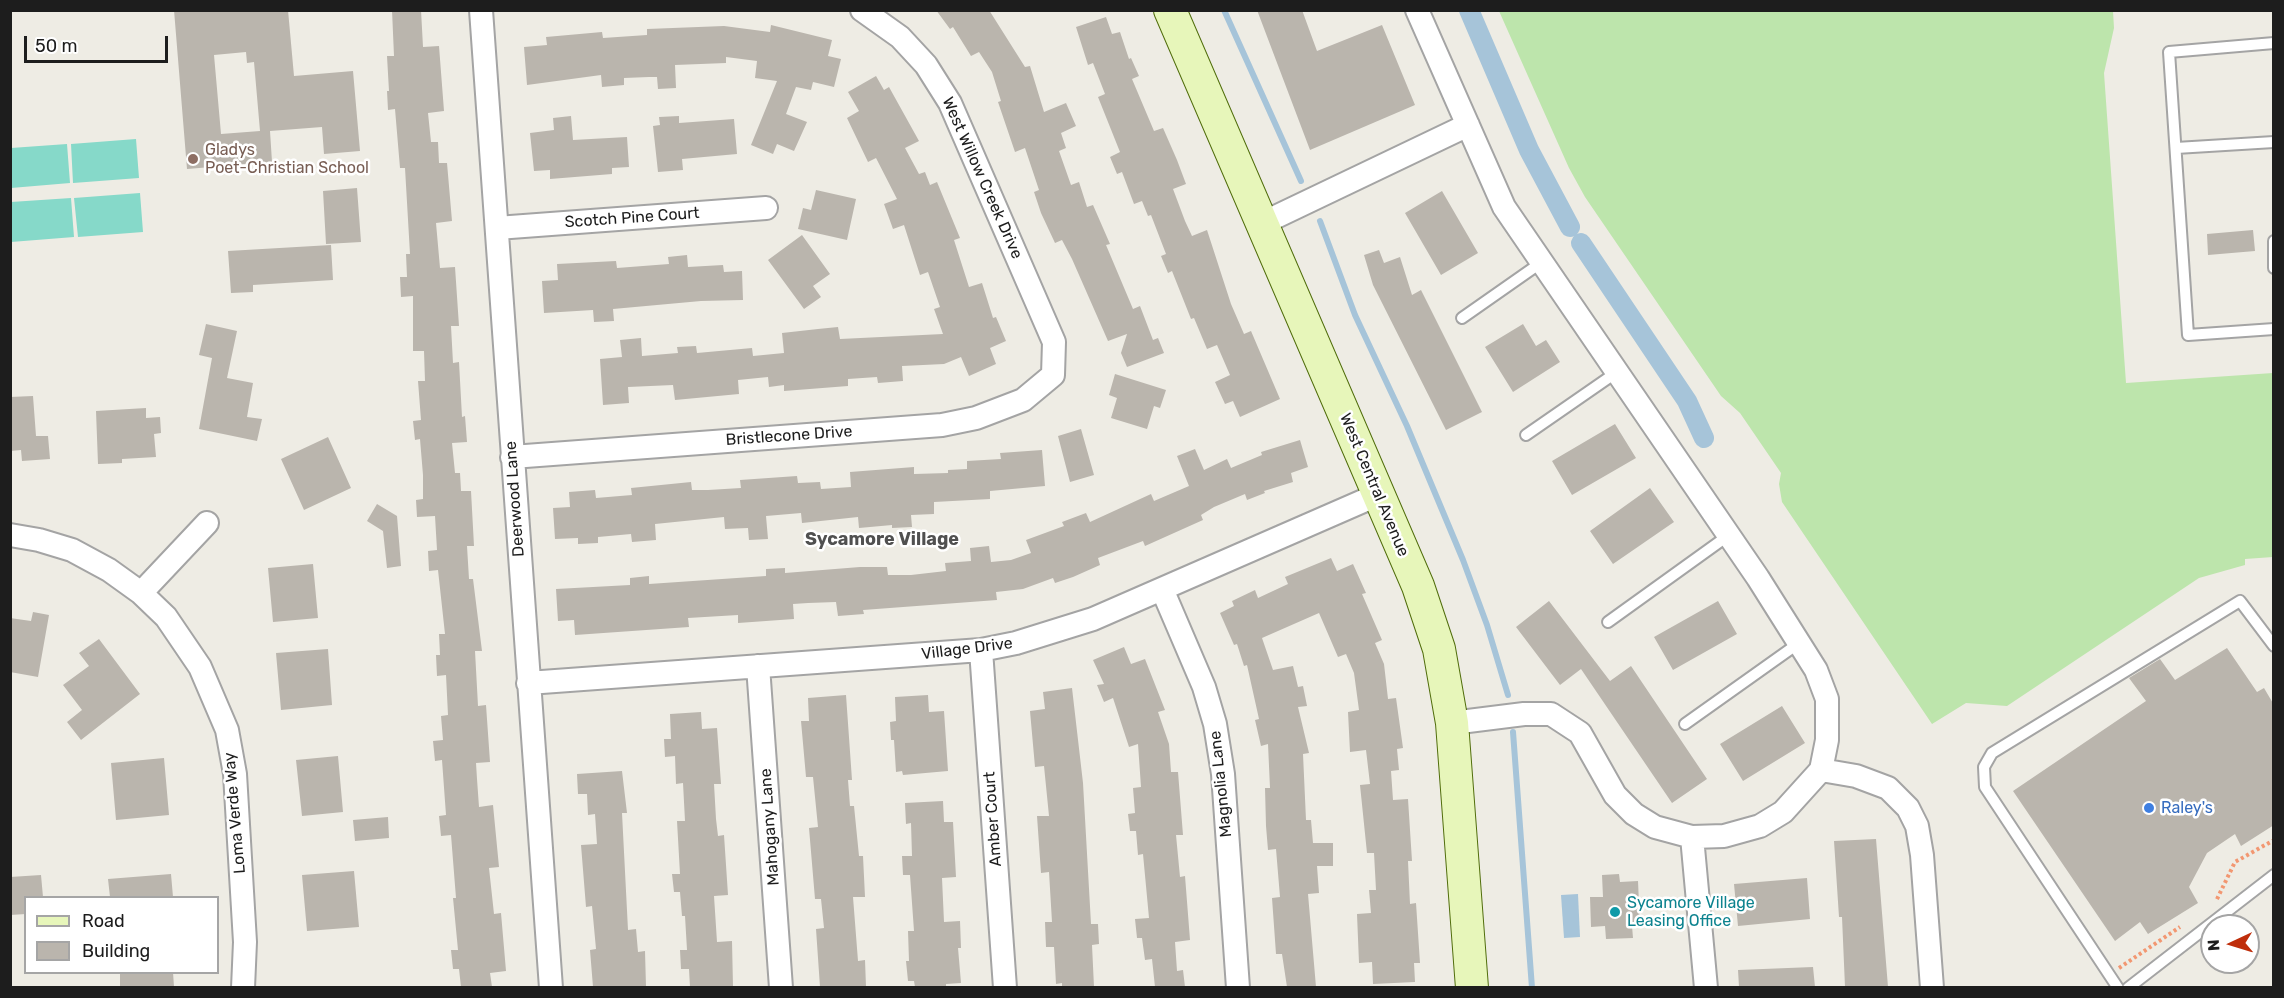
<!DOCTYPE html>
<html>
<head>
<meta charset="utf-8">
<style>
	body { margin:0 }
	#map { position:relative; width:2284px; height:998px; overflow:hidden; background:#eeece4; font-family:Rubik,sans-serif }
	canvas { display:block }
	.frame { position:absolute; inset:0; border:12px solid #1d1d1d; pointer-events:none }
	.legend { position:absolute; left:24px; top:896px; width:195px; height:78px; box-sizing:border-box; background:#fff; border:2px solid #a5a5a5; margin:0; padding:8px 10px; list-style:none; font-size:18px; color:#1d1d1d }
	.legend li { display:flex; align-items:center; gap:12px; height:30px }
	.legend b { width:30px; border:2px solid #a5a5a5 }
	.north { position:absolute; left:2200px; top:914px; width:60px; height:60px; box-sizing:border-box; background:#fff; border:2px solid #a5a5a5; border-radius:50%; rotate:266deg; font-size:16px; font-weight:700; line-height:24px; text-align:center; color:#1d1d1d }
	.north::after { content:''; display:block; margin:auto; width:21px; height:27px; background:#bf2e0b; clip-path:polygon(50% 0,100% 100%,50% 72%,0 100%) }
	.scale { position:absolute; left:24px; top:36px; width:144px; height:27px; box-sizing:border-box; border:3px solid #1d1d1d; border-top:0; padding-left:8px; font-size:18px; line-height:21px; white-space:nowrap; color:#1d1d1d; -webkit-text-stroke:4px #fff; paint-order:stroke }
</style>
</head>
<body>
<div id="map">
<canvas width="2284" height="998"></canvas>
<div class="frame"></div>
<ul class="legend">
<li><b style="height:8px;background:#e7f6ba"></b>Road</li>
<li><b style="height:16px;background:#bab5ad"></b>Building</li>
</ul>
<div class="north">N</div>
<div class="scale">50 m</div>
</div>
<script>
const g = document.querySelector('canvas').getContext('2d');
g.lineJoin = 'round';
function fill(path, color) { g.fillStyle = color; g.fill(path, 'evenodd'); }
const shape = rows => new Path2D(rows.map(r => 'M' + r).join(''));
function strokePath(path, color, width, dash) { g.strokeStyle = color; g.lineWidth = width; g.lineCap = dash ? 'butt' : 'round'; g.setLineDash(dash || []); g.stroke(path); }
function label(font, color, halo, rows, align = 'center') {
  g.font = font + ' Rubik,sans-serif'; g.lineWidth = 5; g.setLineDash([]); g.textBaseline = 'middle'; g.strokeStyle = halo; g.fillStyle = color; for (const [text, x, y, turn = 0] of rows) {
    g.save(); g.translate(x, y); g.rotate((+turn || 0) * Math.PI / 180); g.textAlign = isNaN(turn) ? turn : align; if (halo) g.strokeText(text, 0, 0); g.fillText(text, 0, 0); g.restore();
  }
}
fill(shape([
	[1499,11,2113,11,2114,28,2104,73,2126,383,2273,373,2273,557,2245,559,2245,565,2199,578,2007,706,1966,703,1932,724,1782,502,1779,484,1781,473,1740,413,1721,396,1585,197,1569,168]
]), '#bde5ac');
fill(shape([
	[136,139,139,178,73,183,71,144],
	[67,144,70,183,11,188,11,148],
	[140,193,143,232,78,237,74,198],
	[71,198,74,237,11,242,11,202]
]), '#86d9c9');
fill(shape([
	[1578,894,1580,937,1564,938,1561,895]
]), '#a6c4d9');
strokePath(shape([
	[1224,10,1301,181],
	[1320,221,1355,315,1407,426,1463,560,1487,625,1508,695],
	[1513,732,1532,988]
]), '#a6c4d9', 6);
strokePath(shape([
	[1469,10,1529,150,1570,227],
	[1581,243,1687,401,1704,438]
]), '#a6c4d9', 20);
fill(shape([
	[174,10,288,10,294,76,353,71,360,151,324,154,322,127,270,131,272,162,187,169],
	[246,52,247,63,254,62,260,131,221,134,214,55],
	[392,10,421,10,423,47,439,46,444,111,428,113,431,142,438,142,439,163,447,163,452,221,436,223,440,268,455,267,459,326,451,326,453,363,459,362,462,417,465,416,467,442,452,443,455,473,460,473,461,491,471,491,474,546,467,546,469,579,473,579,482,651,475,651,478,706,486,705,490,762,476,763,477,779,479,807,493,805,499,867,489,868,494,914,501,913,506,971,490,973,492,987,461,987,459,969,453,969,451,950,458,950,453,898,456,898,451,835,441,836,439,816,446,815,442,760,435,761,433,741,443,740,441,716,448,715,446,675,437,676,436,655,440,655,439,634,445,634,438,570,429,571,428,551,437,550,435,516,417,517,416,500,423,499,423,475,420,439,415,440,413,421,421,420,418,381,425,381,424,351,413,351,413,296,401,297,400,277,407,277,406,254,410,254,405,168,400,168,395,109,388,110,387,91,389,91,387,56,394,56],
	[936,10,989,10,1025,67,1030,66,1044,112,1066,103,1076,126,1061,133,1066,148,1059,151,1071,185,1079,182,1087,207,1093,205,1110,244,1106,245,1133,309,1140,306,1153,340,1158,338,1164,353,1127,367,1121,353,1127,334,1108,341,1072,259,1062,240,1055,243,1041,213,1034,192,1039,190,1025,148,1015,152,998,102,1001,101,992,72,979,52,971,56,953,27,950,29],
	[1257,10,1302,10,1317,51,1382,25,1415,105,1310,150],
	[1106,17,1112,34,1120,32,1129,59,1131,58,1139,76,1132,79,1154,131,1163,128,1177,160,1186,184,1173,189,1185,221,1192,236,1207,230,1231,304,1244,334,1251,331,1280,399,1240,417,1233,401,1225,404,1215,382,1230,375,1217,345,1207,349,1194,318,1191,319,1172,271,1168,273,1161,256,1166,254,1151,215,1148,216,1142,201,1134,204,1122,172,1117,174,1110,157,1120,152,1098,97,1105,94,1093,63,1088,65,1076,27],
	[771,25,832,40,828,56,841,59,834,87,813,82,811,90,796,87,786,114,807,122,794,151,777,144,773,154,751,145,777,81,755,78,757,61,726,57,726,63,675,65,676,88,658,89,657,77,649,77,624,78,624,85,602,87,601,75,527,85,524,47,547,45,546,37,602,32,603,38,647,35,647,29,724,26,770,32],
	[876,76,884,90,889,87,919,141,905,148,919,174,925,172,930,185,937,182,960,238,954,240,969,287,982,283,993,318,996,317,1006,341,990,348,996,364,969,376,961,357,944,364,902,366,903,381,878,383,877,377,848,379,848,386,784,391,784,385,769,387,768,377,738,380,739,394,675,400,673,385,628,387,629,403,603,405,600,359,622,357,620,340,641,338,642,356,678,353,677,347,696,346,697,353,752,348,753,356,784,353,782,333,818,329,838,327,840,339,943,334,934,309,940,307,928,272,920,275,904,225,893,229,884,204,897,199,876,158,868,162,847,118,859,111,848,92],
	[571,116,573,140,627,137,629,167,612,168,612,174,550,179,550,170,534,171,530,133,554,130,553,118],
	[679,116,679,123,734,119,737,154,682,159,683,170,658,172,653,126,660,125,659,117],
	[357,188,361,242,326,244,323,191],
	[816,190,856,199,847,240,798,229,803,208,811,210],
	[1442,191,1478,253,1441,275,1405,213],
	[2253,230,2255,251,2208,255,2207,234],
	[802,235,830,274,813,286,821,297,804,309,768,260],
	[331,245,333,280,253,285,253,292,231,293,228,251],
	[1379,250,1384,263,1400,257,1412,295,1421,290,1482,412,1446,430,1373,285,1364,255],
	[687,255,688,267,723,265,724,272,742,271,743,300,701,301,613,309,614,321,594,322,593,310,544,313,542,281,558,280,557,264,616,261,617,268,669,264,668,257],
	[206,324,237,331,227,378,253,383,247,417,262,419,257,441,199,429,212,358,199,355],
	[1523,324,1536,346,1546,340,1560,362,1513,392,1485,347],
	[1115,374,1166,390,1160,408,1154,406,1147,429,1111,418,1117,398,1109,395],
	[33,396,36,436,48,436,50,459,22,461,21,450,10,451,10,397],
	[146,408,146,418,160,417,161,433,154,434,156,457,122,459,122,463,98,464,96,411],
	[1615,424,1636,458,1572,495,1552,461],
	[1081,429,1094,475,1070,482,1058,436],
	[328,437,351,488,304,510,281,459],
	[1300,440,1308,467,1291,473,1293,482,1264,491,1265,493,1247,500,1245,494,1214,507,1201,515,1203,520,1145,546,1143,541,1098,558,1100,565,1073,577,1055,583,1053,578,1023,589,996,592,997,600,863,610,864,614,838,616,836,602,808,603,793,604,794,619,738,623,738,615,688,618,689,627,575,635,574,620,558,621,556,589,630,585,630,578,649,576,649,584,766,576,766,569,785,568,785,573,860,567,887,567,888,575,911,575,946,571,945,563,971,561,970,548,989,546,991,562,1011,560,1031,553,1026,540,1064,526,1062,522,1086,513,1090,522,1151,494,1154,501,1189,486,1177,456,1195,449,1204,470,1227,459,1231,468,1262,455,1261,452],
	[1042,450,1045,486,990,491,990,499,934,502,934,514,911,515,912,527,892,528,892,525,859,528,858,517,802,523,801,513,766,516,768,539,749,540,748,528,725,529,724,517,655,524,656,540,632,542,631,534,598,537,598,543,578,544,578,538,555,539,553,508,570,507,569,492,595,490,596,498,632,495,631,488,691,482,692,490,708,490,741,488,740,480,797,476,798,483,820,482,821,489,851,487,850,472,914,467,914,474,948,473,948,470,967,469,967,461,1001,459,1000,453],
	[1650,488,1674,522,1613,564,1590,531],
	[377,504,397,516,401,566,387,568,383,531,367,521],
	[1331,558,1337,571,1353,564,1366,593,1362,594,1382,640,1375,643,1384,664,1388,699,1396,698,1403,748,1397,749,1399,770,1391,771,1393,800,1408,799,1412,861,1408,861,1410,904,1416,903,1420,963,1414,963,1415,982,1373,984,1372,962,1359,963,1357,914,1371,913,1369,890,1376,890,1374,853,1367,853,1360,785,1370,784,1366,750,1350,752,1348,712,1359,710,1354,673,1346,654,1338,657,1319,613,1262,638,1273,670,1293,666,1298,687,1303,686,1307,706,1298,707,1309,753,1303,754,1306,820,1311,820,1313,843,1333,843,1333,866,1317,866,1319,893,1308,894,1316,987,1287,987,1282,954,1276,954,1272,898,1280,897,1276,849,1268,850,1266,826,1265,788,1270,788,1268,744,1261,746,1255,720,1259,719,1247,665,1244,666,1237,644,1234,645,1220,613,1234,606,1232,601,1255,590,1258,598,1288,584,1285,577],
	[313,564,318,618,273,622,268,568],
	[1549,601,1610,681,1631,666,1707,779,1672,803,1581,669,1560,685,1516,627],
	[1718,601,1737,634,1673,670,1654,637],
	[33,612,49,615,38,677,10,672,10,618,31,621],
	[99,639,140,694,81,740,67,722,82,710,63,685,89,666,79,653],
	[1124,647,1131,664,1145,659,1165,710,1158,712,1169,744,1171,772,1178,772,1183,835,1176,835,1180,877,1185,876,1190,940,1175,942,1177,971,1183,970,1185,987,1155,987,1152,959,1145,960,1142,938,1137,938,1135,919,1149,918,1143,854,1138,855,1136,831,1130,831,1128,814,1135,813,1133,788,1141,787,1138,744,1129,747,1113,698,1104,702,1097,685,1104,684,1093,660],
	[2227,648,2257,692,2264,688,2274,705,2274,825,2241,846,2235,834,2207,853,2189,887,2198,903,2148,934,2140,922,2115,941,2013,791,2146,701,2129,678,2160,659,2175,680],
	[328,649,332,705,281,710,276,653],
	[1072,688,1083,783,1091,924,1098,924,1099,944,1092,945,1094,987,1062,987,1062,983,1056,984,1054,947,1046,947,1045,922,1052,922,1049,872,1041,873,1037,816,1049,816,1044,766,1035,767,1030,711,1045,709,1043,692],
	[846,695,852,780,848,780,850,806,854,806,859,856,863,856,865,897,853,897,858,961,865,960,866,987,820,987,816,929,824,928,821,899,815,899,809,828,818,827,813,777,806,777,801,721,809,721,808,698],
	[928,695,929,712,944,711,948,771,903,775,902,771,896,772,894,740,891,740,890,722,896,721,895,697],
	[1782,706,1805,743,1743,781,1720,744],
	[701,712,702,729,717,728,721,784,714,784,716,819,718,836,724,835,728,895,714,896,717,942,732,941,733,987,690,987,689,969,681,969,680,950,687,950,685,916,682,916,680,892,674,892,672,874,680,874,677,821,685,821,683,783,676,784,675,756,665,757,664,739,671,739,670,714],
	[338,756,343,812,302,816,296,760],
	[164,758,169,815,116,820,111,763],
	[622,771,627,813,622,813,628,930,636,929,638,952,645,951,646,987,593,987,590,950,596,949,592,906,586,907,581,845,597,844,595,814,588,815,587,794,578,794,577,774],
	[943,801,944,822,953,822,956,877,942,878,944,922,960,921,961,948,958,948,961,983,946,984,946,987,915,987,914,981,908,981,906,961,909,961,908,931,914,931,910,875,903,875,902,856,912,856,911,823,906,824,905,803],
	[388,817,389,838,355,841,353,820],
	[1876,839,1888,987,1845,987,1842,917,1839,917,1834,841],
	[354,871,359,927,307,931,302,875],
	[171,874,173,897,110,897,108,879],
	[1619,874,1620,882,1638,881,1640,926,1632,926,1633,938,1606,939,1605,926,1591,927,1590,897,1603,897,1602,875],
	[41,875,43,897,26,897,26,914,10,915,10,877],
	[1807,878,1810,919,1738,926,1734,884],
	[1813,967,1815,987,1739,987,1738,970],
	[120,972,173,972,174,987,120,987]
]), '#bab5ad');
const lane = shape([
	[2274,43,2169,52,2188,335,2274,329],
	[2176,148,2274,142],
	[2274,241,2274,268],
	[1462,318,1542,262],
	[1526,435,1617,372],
	[1608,622,1729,535],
	[1685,724,1799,643],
	[2118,988,1985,787,1984,767,1992,753,2240,601,2274,646],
	[2128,988,2274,875]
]);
const street = shape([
	[481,10,551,988],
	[1417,10,1504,207,1758,578,1816,670,1827,699,1827,740,1821,770,1783,812,1760,826,1724,836,1692,837,1655,827,1634,814,1615,795,1580,733,1551,714,1524,714,1452,723],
	[1263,223,1468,125],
	[497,228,766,208],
	[512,457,942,425,976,418,1023,400,1053,375,1054,342,950,103,926,65,900,37,862,10],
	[10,535,39,540,72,550,109,570,141,593,166,617,200,667,227,730,235,774,245,942,243,988],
	[1162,589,1204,687,1215,724,1223,774,1238,988],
	[141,593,207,523],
	[981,650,1005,988],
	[758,666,781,988],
	[528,683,981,650,1016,643,1093,619,1377,495],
	[1821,770,1856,776,1888,788,1908,808,1917,826,1922,855,1932,988],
	[1692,837,1706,988]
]);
const secondary = shape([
	[1170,10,1418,586,1439,649,1452,723,1472,988]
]);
strokePath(lane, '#a4a4a4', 14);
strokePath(street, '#a4a4a4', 26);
strokePath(secondary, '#506d0b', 34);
strokePath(shape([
	[2217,899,2235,862,2274,840],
	[2119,968,2180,927]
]), '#f29771', 4, [3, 3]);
strokePath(lane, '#fff', 10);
strokePath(street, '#fff', 22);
strokePath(secondary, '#e7f6ba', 32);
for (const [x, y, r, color] of [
	[193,159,6,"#8d6e63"],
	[2149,808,6,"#3f7fe0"],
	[1615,912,6,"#0f9aa8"]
]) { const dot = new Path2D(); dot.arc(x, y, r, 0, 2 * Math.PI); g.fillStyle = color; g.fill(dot); strokePath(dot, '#fff', 2); }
label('16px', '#785e54', '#fff', [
	["Gladys",205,150],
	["Poet-Christian School",205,168]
], 'left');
label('16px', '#1d1d1d', '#fff', [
	["West Willow Creek Drive",982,178,66],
	["Scotch Pine Court",632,218,-4],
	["Bristlecone Drive",789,436,-4],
	["West Central Avenue",1374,485,67],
	["Deerwood Lane",515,499,-94],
	["Village Drive",967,649,-7],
	["Magnolia Lane",1221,784,-96],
	["Loma Verde Way",235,813,-95],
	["Amber Court",993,819,-94],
	["Mahogany Lane",770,827,-94]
]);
label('16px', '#366cbe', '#fff', [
	["Raley's",2161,808]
], 'left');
label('16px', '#0d838f', '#fff', [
	["Sycamore Village",1627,903],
	["Leasing Office",1627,921]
], 'left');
label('bold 18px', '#505050', '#fff', [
	["Sycamore Village",882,540]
]);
</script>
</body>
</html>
